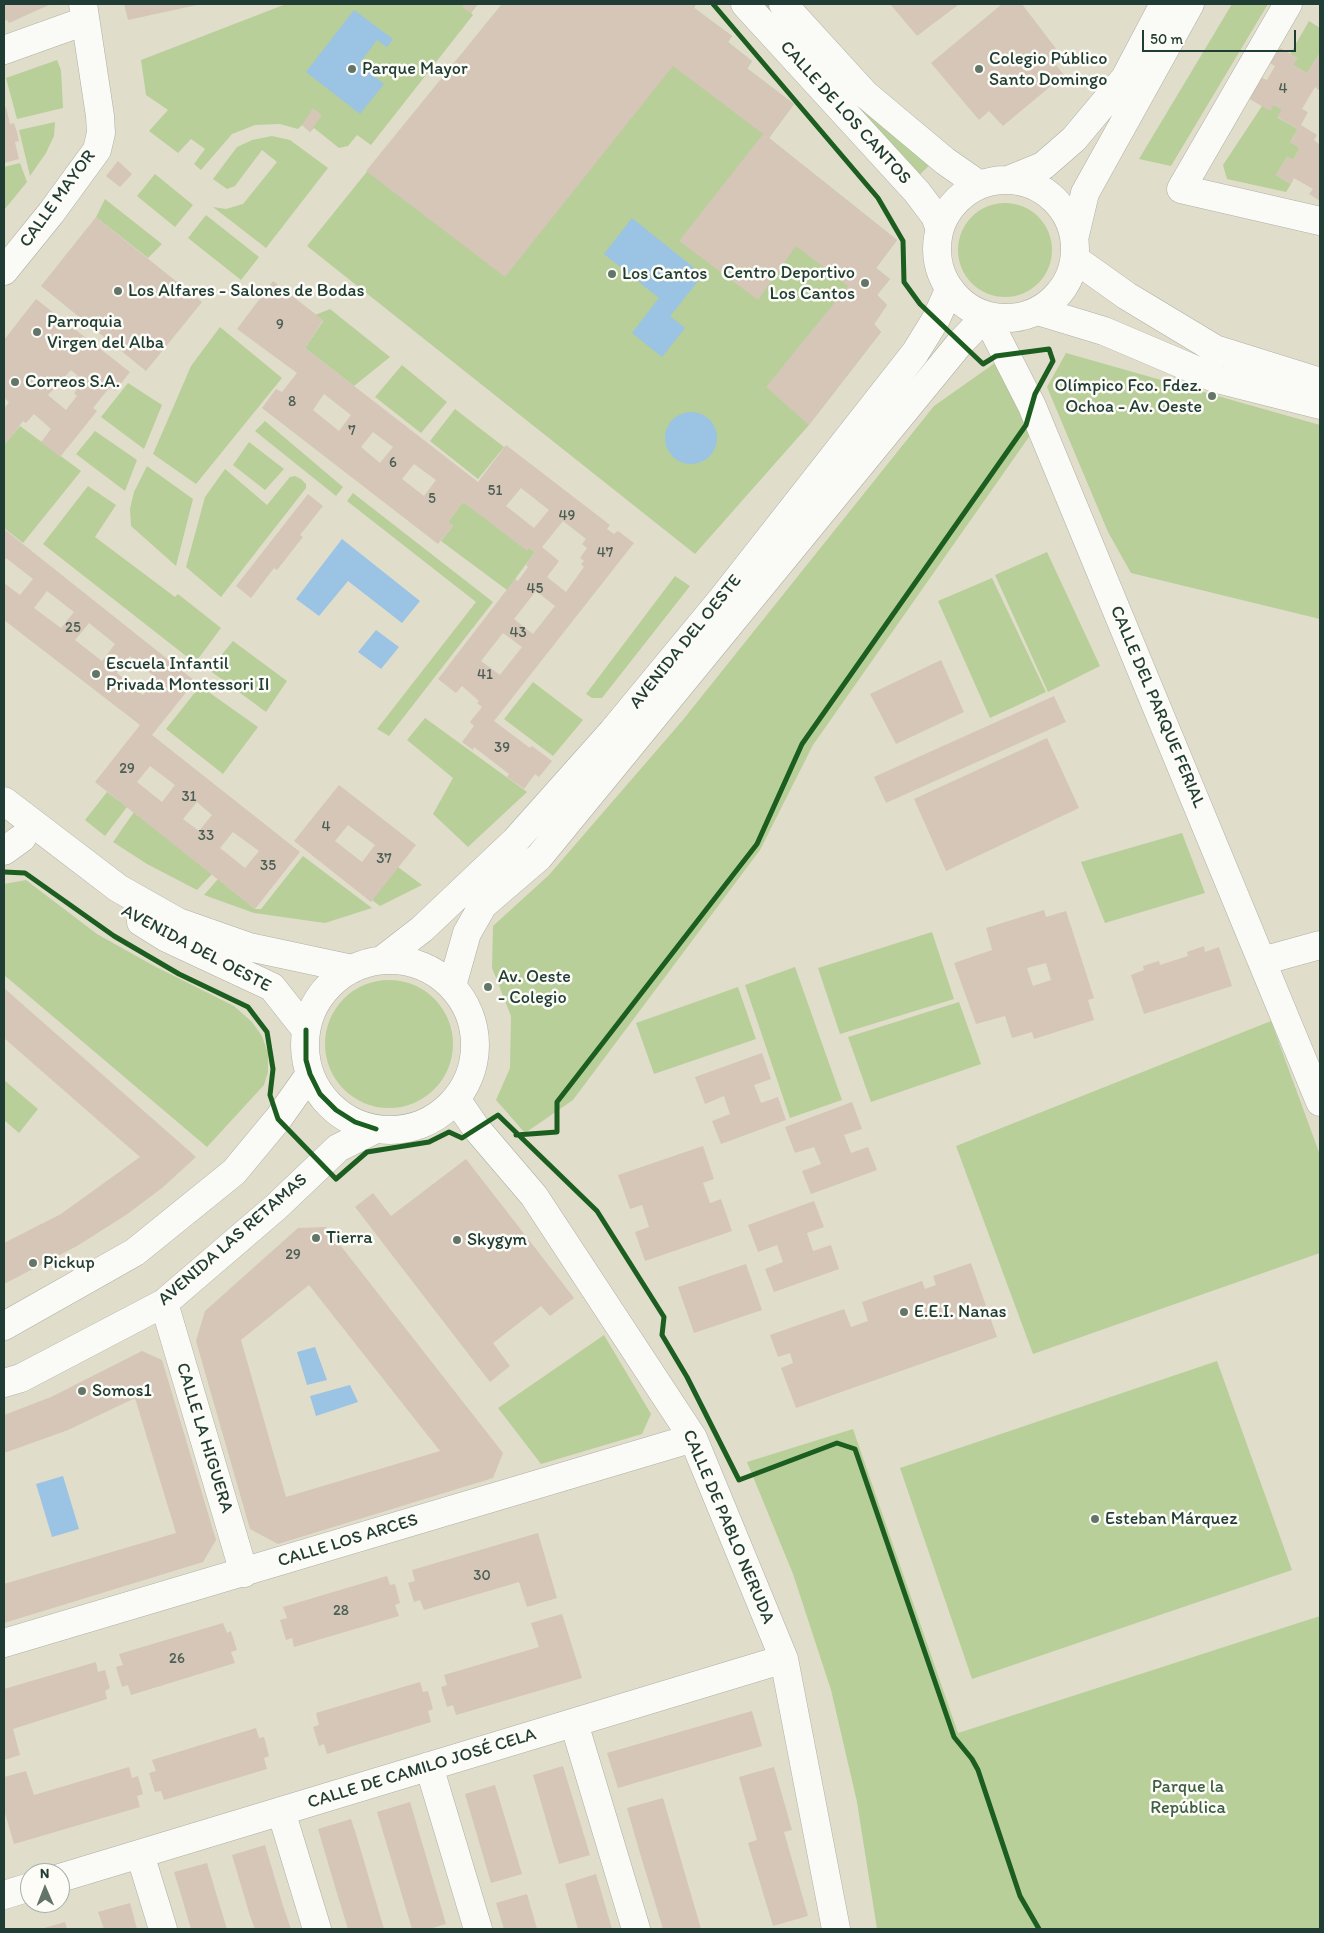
<!DOCTYPE html>
<html>
<head>
<meta charset="utf-8">
<style>
	body { margin:0 }
	#map { position:relative; width:1324px; height:1933px; overflow:hidden; background:#e1ddcb; font-family:Itim,sans-serif }
	canvas { display:block }
	.frame { position:absolute; inset:0; border:5px solid #1f3d34; pointer-events:none }
	.north { position:absolute; left:20px; top:1863px; width:50px; height:50px; box-sizing:border-box; background:#fdfcf7; border:1px solid #a4b0a9; border-radius:50%; rotate:359deg; font-size:14px; font-weight:700; line-height:20px; text-align:center; color:#1f3d34 }
	.north::after { content:''; display:block; margin:auto; width:18px; height:22px; background:#637569; clip-path:polygon(50% 0,100% 100%,50% 72%,0 100%) }
	.scale { position:absolute; left:1142px; top:30px; width:154px; height:22px; box-sizing:border-box; border:2px solid #1f3d34; border-top:0; padding-left:6px; font-size:15px; line-height:18px; white-space:nowrap; color:#1f3d34; -webkit-text-stroke:4px #fdfcf7; paint-order:stroke }
</style>
</head>
<body>
<div id="map">
<canvas width="1324" height="1933"></canvas>
<div class="frame"></div>
<div class="north">N</div>
<div class="scale">50 m</div>
</div>
<script>
const g = document.querySelector('canvas').getContext('2d');
g.lineJoin = 'round';
function fill(path, color) { g.fillStyle = color; g.fill(path, 'evenodd'); }
const shape = rows => new Path2D(rows.map(r => 'M' + r).join(''));
function strokePath(path, color, width, dash) { g.strokeStyle = color; g.lineWidth = width; g.lineCap = dash ? 'butt' : 'round'; g.setLineDash(dash || []); g.stroke(path); }
function label(font, color, halo, rows, align = 'center') {
  g.font = font + ' Itim,sans-serif'; g.lineWidth = 5; g.setLineDash([]); g.textBaseline = 'middle'; g.strokeStyle = halo; g.fillStyle = color; for (const [text, x, y, turn = 0] of rows) {
    g.save(); g.translate(x, y); g.rotate((+turn || 0) * Math.PI / 180); g.textAlign = isNaN(turn) ? turn : align; if (halo) g.strokeText(text, 0, 0); g.fillText(text, 0, 0); g.restore();
  }
}
fill(shape([
	[286,4,478,4,471,13,473,15,371,145,357,135,348,146,339,148,314,128,310,132,302,125,298,129,280,124,255,125,232,134,201,170,194,164,205,149,191,139,178,153,149,131,168,110,146,95,141,60],
	[502,4,696,4,694,8,732,36,728,42,752,61,747,69,794,104,769,138,897,240,876,268,890,279,877,295,887,305,874,324,881,332,809,425,695,554,307,246],
	[749,4,774,4,934,161,915,179],
	[1232,4,1268,4,1171,166,1139,159],
	[1309,21,1320,28,1320,53,1307,73,1293,65,1297,58,1290,54],
	[57,60,61,70,63,108,17,119,6,78],
	[1274,105,1282,109,1278,118,1298,129,1290,142,1300,148,1293,160,1287,157,1276,175,1291,184,1286,192,1227,179,1223,165,1262,106],
	[55,122,54,136,46,153,30,176,19,130],
	[272,136,290,140,328,168,266,248,213,207,226,209,243,204,277,162,262,150,235,186,227,189,213,179,237,147,252,140],
	[20,163,27,182,4,210,4,167],
	[155,174,193,205,175,227,137,196],
	[105,199,162,244,148,258,96,217],
	'958 250a47 47 0 1 1 94 0a47 47 0 1 1-94 0Z',
	[206,215,259,257,241,280,188,238],
	[330,309,390,357,354,386,305,348,323,321,315,315],
	[220,327,282,378,196,484,153,454,191,366],
	[1066,353,1320,425,1320,619,1131,573,1108,532,1047,387],
	[995,363,1031,434,813,745,760,850,573,1100,525,1133,496,1100,510,1068,511,1016,492,968,493,926,549,875,682,721,934,406],
	[402,365,447,402,421,433,375,397],
	[128,383,162,405,144,449,101,417],
	[455,409,504,447,478,479,430,441],
	[265,421,343,487,336,496,255,431],
	[20,426,81,471,23,543,4,528,4,445],
	[95,431,137,460,125,491,76,454],
	[249,442,284,469,265,490,233,465],
	[147,466,193,499,176,566,131,526,130,509,134,492],
	[225,469,267,505,290,477,295,476,301,479,306,484,306,488,221,597,186,567,205,497],
	[88,486,116,505,95,537,175,597,178,594,221,628,195,663,43,544],
	[353,493,493,602,389,736,377,729,476,602,347,501],
	[463,502,535,552,507,590,441,541,453,526,448,522],
	[1047,552,1100,666,1048,692,995,575],
	[675,576,690,586,602,698,592,698,586,694],
	[992,578,1046,692,990,718,938,601],
	[233,641,287,681,266,712,209,670],
	[533,682,583,720,553,756,504,719],
	[200,686,258,727,223,774,166,729],
	[425,718,527,792,468,847,433,814,453,778,407,740],
	[107,792,127,807,105,836,85,820],
	[134,812,212,874,197,890,147,864,113,842],
	[1182,833,1205,893,1105,923,1081,862],
	[303,856,372,908,325,923,254,913,204,895,218,879,255,909,261,909],
	[398,867,422,885,380,906,372,900],
	[26,880,97,934,156,967,234,1006,252,1022,262,1036,268,1053,268,1072,264,1085,207,1147,4,975,4,884],
	[932,932,954,999,840,1034,818,968],
	[795,967,842,1100,790,1118,745,985],
	'325 1044a64 64 0 1 1 128 0a64 64 0 1 1-128 0Z',
	[738,987,756,1039,654,1074,636,1023],
	[959,1002,981,1064,871,1102,848,1037],
	[1271,1021,1320,1155,1320,1253,1033,1354,956,1146],
	[4,1080,38,1109,19,1133,4,1120],
	[604,1335,651,1414,642,1434,541,1464,498,1408],
	[1217,1361,1292,1570,972,1679,900,1468],
	[853,1429,958,1733,1320,1616,1320,1929,877,1929,857,1802,831,1690,793,1574,747,1462]
]), '#b8cf9a');
fill(shape([
	[354,10,393,39,387,47,377,40,359,64,384,84,360,114,306,72],
	[632,218,703,275,670,316,685,328,662,357,632,333,659,298,604,254],
	'665 438a26 26 0 1 1 52 0a26 26 0 1 1-52 0Z',
	[342,539,420,601,402,623,348,581,319,616,296,599],
	[376,630,399,647,381,669,358,652],
	[315,1347,327,1380,307,1385,297,1352],
	[350,1385,358,1402,316,1416,310,1396],
	[63,1476,79,1529,52,1537,36,1484]
]), '#9ac3e4');
fill(shape([
	[4,4,51,4,9,23,7,20,4,21],
	[124,4,197,4,197,5,128,20],
	[464,4,478,4,470,13,462,7],
	[502,4,696,4,693,7,732,36,727,42,752,61,747,68,794,104,769,138,897,240,876,268,890,279,877,295,887,305,874,324,881,332,809,425,766,387,848,286,796,246,758,300,679,241,763,134,673,66,505,277,366,171],
	[890,4,957,4,958,5,917,36],
	[1002,4,1022,4,1060,54,1052,60,1064,75,1003,126,989,111,979,120,931,63],
	[1280,48,1298,58,1293,65,1307,73,1320,53,1320,91,1315,87,1302,109,1308,112,1301,125,1317,135,1314,140,1320,145,1320,201,1309,194,1313,189,1294,178,1291,184,1276,175,1287,157,1293,160,1300,148,1290,142,1298,129,1277,117,1282,109,1274,105,1270,111,1248,98,1260,77,1267,80,1275,66,1270,63],
	[6,107,10,124,14,123,17,132,19,141,15,142,19,159,4,163,4,108],
	[313,108,322,115,310,132,302,125],
	[118,161,132,174,120,187,106,176],
	[96,217,202,302,146,371,41,286],
	[273,281,323,320,305,348,478,482,506,445,610,525,607,529,614,534,618,531,634,543,494,721,530,748,532,746,552,761,539,777,535,774,524,789,507,777,509,774,474,747,473,750,462,742,474,726,470,722,482,707,477,703,479,701,462,686,456,693,438,679,515,579,518,581,528,567,526,565,535,552,529,548,527,551,463,502,448,522,453,526,438,544,262,408,276,389,282,392,297,373,237,329],
	[324,394,351,415,339,431,313,410],
	[373,432,393,447,380,463,361,447],
	[414,464,436,480,424,496,402,479],
	[521,488,549,510,534,528,506,506],
	[563,521,586,539,582,544,587,548,580,558,584,561,581,564,584,567,566,592,547,577,559,561,542,547],
	[536,591,555,606,533,634,514,619],
	[503,633,522,647,500,675,481,661],
	[36,299,130,372,115,391,110,387,93,408,97,411,60,457,41,442,51,429,34,414,26,423,23,421,4,446,4,409,9,402,4,398,4,340],
	[71,370,84,381,74,393,77,396,66,410,48,395],
	[308,494,323,506,300,535,303,537,277,570,274,568,251,598,236,586],
	[4,529,195,681,152,735,300,852,255,909,95,782,140,725,4,620,4,583,20,595,33,579,6,558,4,562],
	[47,591,74,612,61,628,34,608],
	[89,623,115,644,102,661,75,640],
	[130,656,156,678,143,695,117,673],
	[150,766,175,785,162,802,137,782],
	[197,802,212,815,199,831,183,819],
	[233,832,259,851,245,868,220,848],
	[941,660,964,712,896,744,870,694],
	[1054,696,1066,722,886,803,874,777],
	[1047,738,1079,808,946,871,914,799],
	[339,785,416,845,371,902,294,841],
	[348,825,375,845,362,862,335,841],
	[1044,910,1046,917,1066,911,1094,998,1088,1000,1094,1020,1034,1039,1032,1032,1012,1038,1005,1016,976,1024,954,963,992,950,986,928],
	[1046,963,1051,980,1033,986,1027,968],
	[1204,946,1205,952,1219,947,1232,986,1144,1014,1131,975,1144,970,1143,966,1159,961,1160,965,1188,956,1187,952],
	[4,988,196,1157,162,1188,126,1215,77,1246,4,1284,4,1243,61,1214,140,1157,4,1038],
	[762,1053,771,1079,754,1085,761,1103,778,1097,786,1120,721,1144,712,1121,730,1114,724,1096,705,1104,695,1077],
	[852,1102,862,1129,844,1135,851,1153,868,1147,877,1170,811,1194,802,1171,821,1164,814,1147,795,1153,785,1127],
	[703,1146,714,1179,703,1183,710,1203,721,1199,732,1231,645,1261,635,1232,649,1227,642,1205,630,1209,618,1175],
	[466,1159,574,1298,550,1316,541,1306,493,1343,510,1366,490,1382,355,1207,373,1193,391,1216],
	[814,1201,824,1227,807,1233,813,1251,831,1245,839,1269,774,1292,765,1269,783,1262,777,1245,758,1252,748,1225],
	[326,1227,503,1453,493,1478,278,1544,250,1529,196,1341,205,1311,298,1228],
	[309,1285,440,1451,286,1497,241,1340],
	[971,1263,997,1337,796,1408,781,1368,793,1363,790,1353,778,1357,770,1335,844,1309,851,1327,868,1321,862,1302,922,1281,925,1289,936,1285,933,1276],
	[746,1264,762,1310,694,1333,678,1287],
	[142,1351,162,1360,216,1540,203,1562,4,1623,4,1584,176,1533,135,1398,68,1430,4,1453,4,1415,51,1397],
	[538,1533,557,1598,527,1607,519,1582,424,1610,420,1600,414,1602,408,1583,415,1581,412,1570],
	[387,1576,390,1585,395,1584,400,1603,395,1605,399,1616,294,1647,292,1638,286,1640,280,1620,287,1618,283,1607],
	[562,1614,582,1678,456,1715,453,1705,447,1707,441,1687,447,1685,444,1675,539,1647,531,1623],
	[223,1623,227,1633,231,1631,237,1650,231,1652,235,1663,131,1695,128,1685,122,1687,116,1667,123,1665,119,1654],
	[96,1662,98,1672,105,1670,110,1688,105,1691,107,1699,13,1729,20,1755,4,1760,4,1689],
	[420,1682,423,1692,428,1691,433,1709,428,1711,431,1722,327,1754,324,1744,319,1746,313,1727,319,1725,316,1713],
	[752,1711,762,1746,618,1788,607,1753],
	[256,1728,259,1738,264,1737,269,1756,264,1758,267,1769,164,1800,161,1791,155,1792,149,1773,156,1771,152,1760],
	[563,1766,590,1855,559,1864,533,1775],
	[129,1767,132,1778,138,1776,143,1794,137,1796,140,1807,14,1844,4,1810,4,1777,26,1771,34,1795],
	[774,1767,792,1830,784,1832,808,1916,773,1926,748,1843,757,1840,739,1777],
	[495,1785,522,1874,491,1883,465,1794],
	[663,1798,681,1860,701,1929,663,1929,639,1850,627,1808],
	[410,1802,446,1924,429,1929,412,1929,377,1812],
	[351,1819,356,1834,384,1929,348,1929,336,1890,318,1829],
	[265,1845,283,1906,291,1929,255,1929,250,1916,232,1855],
	[207,1863,216,1893,227,1929,191,1929,179,1888,174,1872],
	[596,1874,612,1929,578,1929,565,1884],
	[527,1894,537,1929,504,1929,496,1903],
	[130,1903,137,1929,104,1929,98,1912],
	[65,1922,67,1929,41,1929]
]), '#d5c6b8');
const minor = shape([
	[745,4,917,192,935,216,939,227],
	[783,4,865,94,945,161,978,184],
	[1288,4,1181,189,1320,221],
	[4,50,85,21],
	[1011,179,1043,166,1074,139,1125,78,1164,4],
	'937 249a69 69 0 1 1 138 0a69 69 0 1 1-138 0Z',
	[1075,235,1085,193,1190,4],
	[1075,259,1127,296,1215,349,1320,382],
	[4,271,51,213,97,150,101,133,100,116,83,4],
	[1038,311,1104,331,1217,379,1320,405],
	[986,316,1032,406,1320,1102],
	[4,801,118,888,178,922,249,947,352,969],
	[4,851,22,838],
	[141,922,165,937,272,987,306,1030],
	[382,960,422,929,515,841,613,731,722,599,915,353,936,319,949,290],
	'305 1045a85 85 0 1 1 170 0a85 85 0 1 1-170 0Z',
	[1262,961,1320,945],
	[452,986,467,933,483,905,539,857,960,343,986,316],
	[456,1099,476,1128,534,1196,693,1438,784,1659,836,1929],
	[164,1303,244,1573],
	[4,1326,135,1252,234,1172,278,1119,310,1074],
	[4,1383,21,1378,164,1303,276,1207,338,1148,376,1129],
	[4,1643,693,1438],
	[574,1723,636,1929],
	[429,1766,478,1929],
	[281,1811,317,1929],
	[140,1854,163,1929],
	[60,1878,784,1659],
	[4,1895,30,1887]
]);
strokePath(minor, '#aeafa3', 29);
strokePath(minor, '#fafaf7', 28);
strokePath(shape([
	[4,872,25,873,114,936,179,974,248,1007,267,1032,273,1069,270,1095,278,1119,336,1179,367,1152,429,1142,449,1132,462,1138,498,1115,597,1211,664,1317,662,1335,687,1377,739,1480,837,1443,855,1449,954,1737,972,1759,978,1770,1020,1896,1039,1929],
	[306,1030,306,1060,310,1074,320,1094,336,1110,355,1122,376,1129],
	[516,1135,557,1132,557,1102,757,844,802,744,1026,425,1035,394,1053,361,1049,349,996,356,983,364,920,304,904,282,903,241,878,198,713,4]
]), '#1b5e20', 5);
for (const [x, y, r, color] of [
	[352,69,5,"#637569"],
	[979,69,5,"#637569"],
	[612,274,5,"#637569"],
	[865,283,5,"#637569"],
	[118,291,5,"#637569"],
	[37,332,5,"#637569"],
	[15,382,5,"#637569"],
	[1212,396,5,"#637569"],
	[96,674,5,"#637569"],
	[488,987,5,"#637569"],
	[316,1238,5,"#637569"],
	[457,1240,5,"#637569"],
	[33,1263,5,"#637569"],
	[904,1312,5,"#637569"],
	[82,1391,5,"#637569"],
	[1095,1519,5,"#637569"]
]) { const dot = new Path2D(); dot.arc(x, y, r, 0, 2 * Math.PI); g.fillStyle = color; g.fill(dot); strokePath(dot, '#fdfcf7', 2); }
label('15px', '#4c5f55', null, [
	["4",1283,89],
	["9",280,325],
	["8",292,402],
	["7",352,431],
	["6",393,463],
	["51",495,491],
	["5",432,499],
	["49",567,516],
	["47",605,553],
	["45",535,589],
	["25",73,628],
	["43",518,633],
	["41",485,675],
	["39",502,748],
	["29",127,769],
	["31",189,797],
	["4",326,827],
	["33",206,836],
	["37",384,859],
	["35",268,866],
	["29",293,1255],
	["30",482,1576],
	["28",341,1611],
	["26",177,1659]
]);
label('18px', '#1f3d34', '#fdfcf7', [
	["Colegio Público",989,59],
	["Santo Domingo",989,80],
	["Parque Mayor",362,69],
	["Centro Deportivo",855,273,"right"],
	["Los Cantos",855,294,"right"],
	["Los Cantos",622,274],
	["Los Alfares - Salones de Bodas",128,291],
	["Parroquia",47,322],
	["Virgen del Alba",47,343],
	["Correos S.A.",25,382],
	["Olímpico Fco. Fdez.",1202,386,"right"],
	["Ochoa - Av. Oeste",1202,407,"right"],
	["Escuela Infantil",106,664],
	["Privada Montessori II",106,685],
	["Av. Oeste",498,977],
	["- Colegio",498,998],
	["Tierra",326,1238],
	["Skygym",467,1240],
	["Pickup",43,1263],
	["E.E.I. Nanas",914,1312],
	["Somos1",92,1391],
	["Esteban Márquez",1105,1519]
], 'left');
label('18px', '#1f3d34', '#fdfcf7', [
	["CALLE DE LOS CANTOS",845,113,48],
	["CALLE MAYOR",58,199,-54],
	["AVENIDA DEL OESTE",686,642,-51],
	["CALLE DEL PARQUE FERIAL",1157,707,67],
	["AVENIDA DEL OESTE",196,949,28],
	["AVENIDA LAS RETAMAS",233,1240,-41],
	["CALLE LA HIGUERA",204,1438,73],
	["CALLE DE PABLO NERUDA",728,1527,67],
	["CALLE LOS ARCES",348,1541,-17],
	["CALLE DE CAMILO JOSÉ CELA",422,1769,-17]
]);
label('18px', '#3d5e43', '#fdfcf7', [
	["Parque la",1188,1787],
	["República",1188,1808]
]);
</script>
</body>
</html>
